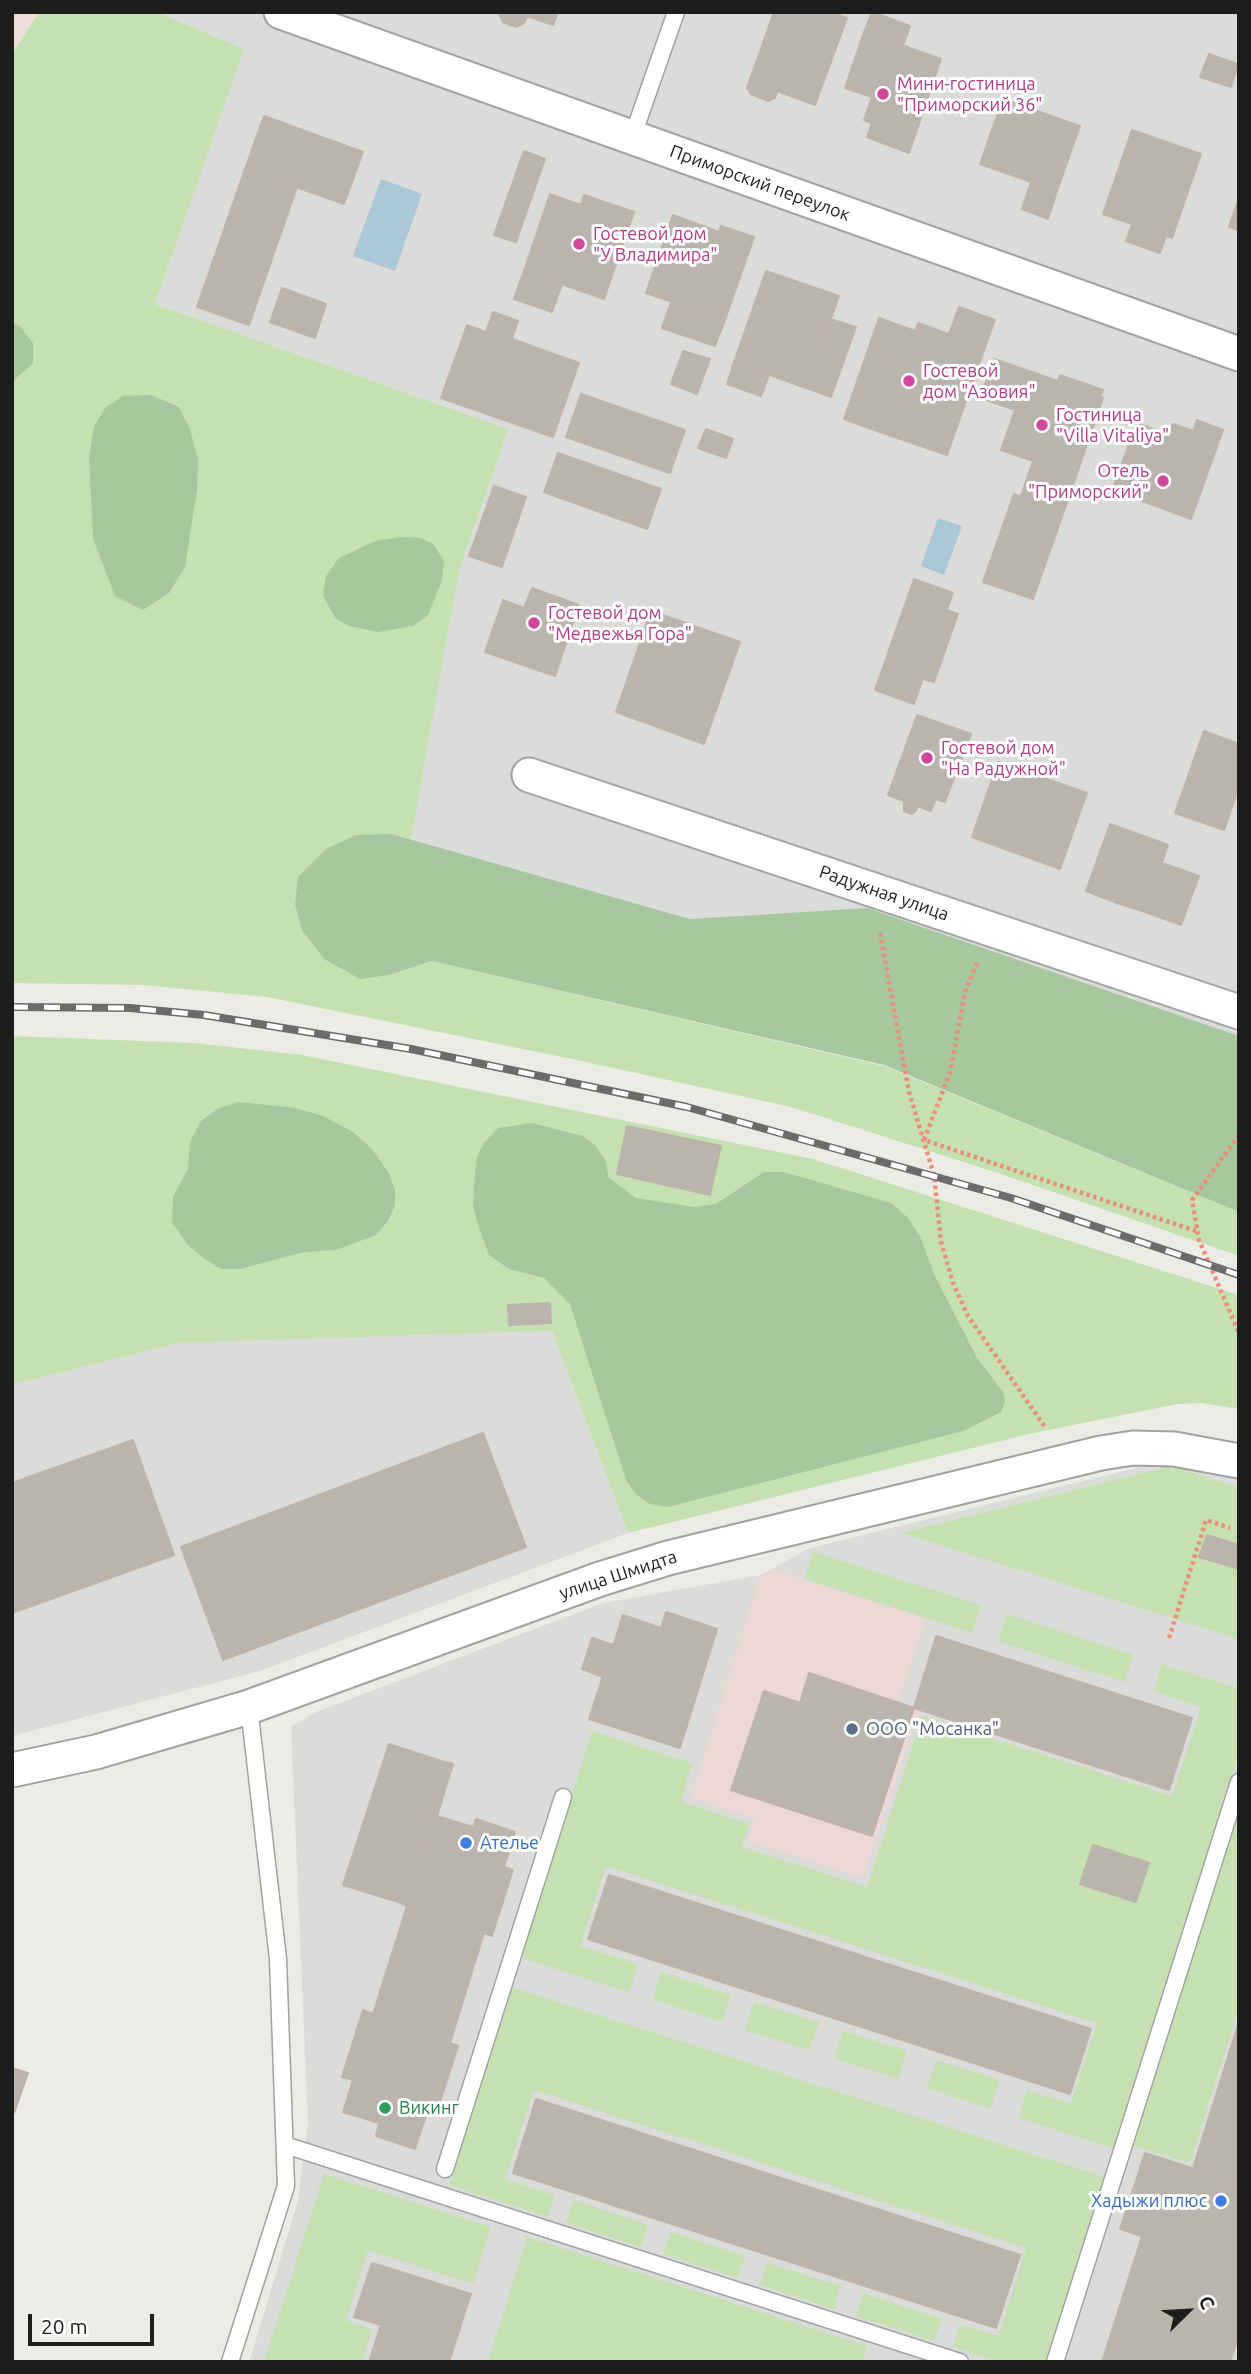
<!DOCTYPE html>
<html>
<head>
<meta charset="utf-8">
<style>
	body { margin:0 }
	#map { position:relative; width:1251px; height:2374px; overflow:hidden; background:#edebe5; font-family:Ubuntu,sans-serif }
	canvas { display:block }
	.frame { position:absolute; inset:0; border:14px solid #1d1d1d; pointer-events:none }
	.north { position:absolute; left:1153px; top:2276px; width:70px; height:70px; -webkit-text-stroke:5px #fff; paint-order:stroke; rotate:66deg; font-size:19px; font-weight:700; line-height:28px; text-align:center; color:#1d1d1d }
	.north::after { content:''; display:block; margin:auto; width:24px; height:32px; background:#1d1d1d; clip-path:polygon(50% 0,100% 100%,50% 72%,0 100%) }
	.scale { position:absolute; left:28px; top:2314px; width:126px; height:32px; box-sizing:border-box; border:4px solid #1d1d1d; border-top:0; padding-left:9px; font-size:21px; line-height:24px; white-space:nowrap; color:#1d1d1d; -webkit-text-stroke:5px #fff; paint-order:stroke }
</style>
</head>
<body>
<div id="map">
<canvas width="1251" height="2374"></canvas>
<div class="frame"></div>
<div class="north">С</div>
<div class="scale">20 m</div>
</div>
<script>
const g = document.querySelector('canvas').getContext('2d');
g.lineJoin = 'round';
function fill(path, color) { g.fillStyle = color; g.fill(path, 'evenodd'); }
const shape = rows => new Path2D(rows.map(r => 'M' + r).join(''));
function strokePath(path, color, width, dash) { g.strokeStyle = color; g.lineWidth = width; g.lineCap = dash ? 'butt' : 'round'; g.setLineDash(dash || []); g.stroke(path); }
function label(font, color, halo, rows, align = 'center') {
  g.font = font + ' Ubuntu,sans-serif'; g.lineWidth = 6; g.setLineDash([]); g.textBaseline = 'middle'; g.strokeStyle = halo; g.fillStyle = color; for (const [text, x, y, turn = 0] of rows) {
    g.save(); g.translate(x, y); g.rotate((+turn || 0) * Math.PI / 180); g.textAlign = isNaN(turn) ? turn : align; if (halo) g.strokeText(text, 0, 0); g.fillText(text, 0, 0); g.restore();
  }
}
fill(shape([
	[157,12,1239,12,1239,1036,867,908,690,919,411,839,459,571,508,429,155,304,243,49],
	[552,1331,628,1533,260,1671,12,1736,12,1385,180,1343],
	[1173,1459,1239,1480,1239,2362,249,2362,298,2201,308,2124,291,1727,316,1712,603,1603,761,1575,810,1548]
]), '#dbdbda');
fill(shape([
	[771,1569,926,1619,898,1702,919,1710,863,1878,748,1841,755,1819,691,1798,761,1575]
]), '#ecd8d6');
fill(shape([
	[12,12,39,12,12,54]
]), '#ede0d9');
fill(shape([
	[39,12,157,12,244,49,155,304,508,429,459,571,411,839,392,834,389,975,432,961,884,1066,1239,1212,1239,1256,998,1173,791,1107,577,1060,267,997,143,985,12,983,12,54],
	[12,1036,195,1043,302,1055,813,1159,1239,1295,1239,1409,1201,1403,1177,1404,1029,1434,628,1533,552,1331,180,1343,12,1385],
	[1172,1466,1239,1488,1239,1639,902,1533],
	[813,1552,981,1605,972,1633,805,1579],
	[1007,1614,1133,1655,1124,1682,998,1641],
	[1162,1664,1239,1689,1239,1752,1113,2148,1019,2118,1027,2090,1071,2104,1097,2023,606,1866,580,1946,638,1964,629,1992,521,1958,592,1731,692,1763,681,1802,749,1824,742,1847,867,1887,922,1716,1172,1796,1201,1707,1153,1691],
	[1239,1806,1239,2008,1190,2163,1131,2145],
	[661,1972,731,1995,722,2022,653,2000],
	[511,1987,1104,2177,1046,2362,998,2362,953,2347,960,2325,999,2336,1026,2248,534,2090,505,2179,554,2195,548,2217,449,2185],
	[754,2002,819,2022,809,2050,745,2030],
	[843,2031,907,2051,898,2079,834,2058],
	[936,2060,999,2080,990,2109,927,2088],
	[324,2174,491,2227,473,2284,368,2250,346,2320,372,2329,362,2362,264,2362],
	[573,2200,648,2225,641,2247,566,2223],
	[671,2232,745,2256,737,2278,663,2254],
	[527,2237,867,2346,862,2362,488,2362],
	[767,2263,840,2286,834,2309,760,2285],
	[863,2293,942,2319,934,2341,856,2316]
]), '#c5e1b1');
fill(shape([
	[12,323,20,326,33,343,33,363,12,382],
	[151,395,179,407,190,429,198,460,197,490,185,567,169,593,143,610,115,596,93,539,89,458,94,426,106,407,123,396],
	[402,537,421,538,433,544,444,561,442,580,428,615,413,626,378,632,349,626,335,618,323,595,326,576,339,558,375,541],
	[392,834,690,919,867,908,1239,1036,1239,1212,884,1065,432,961,389,975,360,979,324,959,302,930,295,904,298,877,326,849,356,835],
	[239,1102,296,1108,323,1116,353,1132,373,1150,388,1172,395,1189,395,1205,388,1221,376,1235,336,1250,304,1252,240,1269,222,1269,206,1260,187,1244,172,1222,173,1197,188,1169,190,1142,201,1121,219,1108],
	[532,1123,583,1136,595,1145,605,1159,609,1178,636,1198,694,1207,716,1204,764,1172,784,1172,891,1203,908,1218,920,1236,934,1274,977,1358,1003,1392,1005,1401,1001,1412,963,1431,668,1507,650,1504,636,1494,626,1480,570,1304,544,1278,509,1269,489,1255,479,1228,473,1205,474,1185,477,1157,484,1143,498,1128]
]), '#a7c79f');
fill(shape([
	[381,179,422,194,395,271,353,256],
	[938,518,962,526,944,575,921,566]
]), '#aac8d5');
const building = shape([
	[498,12,558,12,553,25,527,16,524,23,516,27,503,22,498,12],
	[774,12,831,12,847,18,815,105,777,91,775,98,768,101,751,94,747,88,774,12],
	[872,12,910,26,903,46,864,32,872,12],
	[864,32,941,59,909,153,867,137,872,123,864,120,872,97,845,88,864,32],
	[1209,54,1238,64,1231,87,1200,77,1209,54],
	[1003,99,1080,126,1057,191,980,164,1003,99],
	[264,116,363,152,344,204,245,169,264,116],
	[1132,130,1201,154,1172,238,1103,214,1132,130],
	[524,151,545,159,516,242,494,235,524,151],
	[245,169,297,187,249,325,197,307,245,169],
	[1031,182,1057,191,1048,219,1022,209,1031,182],
	[550,194,581,205,584,195,634,212,604,299,524,271,550,194],
	[1239,198,1239,230,1229,227,1239,198],
	[673,215,719,232,721,226,754,237,725,320,646,293,673,215],
	[1132,224,1166,236,1160,253,1126,241,1132,224],
	[524,271,562,284,552,312,514,299,524,271],
	[766,271,839,296,806,388,734,362,766,271],
	[282,288,326,304,315,338,270,322,282,288],
	[671,302,725,320,715,346,662,328,671,302],
	[959,307,995,320,985,347,949,334,959,307],
	[493,312,518,321,512,339,579,363,553,437,441,398,467,325,486,332,493,312],
	[879,318,915,331,904,364,893,359,881,393,891,397,880,432,844,419,879,318],
	[830,319,856,327,831,397,806,388,830,319],
	[918,323,985,347,947,455,880,432,891,397,881,393,893,359,904,364,918,323],
	[683,351,710,359,697,394,671,384,683,351],
	[994,359,1029,371,1016,410,980,398,994,359],
	[734,362,769,375,761,396,727,384,734,362],
	[1029,371,1058,381,1060,375,1103,390,1100,397,1103,398,1064,511,1021,496,1033,461,1001,450,1029,371],
	[581,394,685,430,670,473,566,437,581,394],
	[1197,420,1223,430,1191,519,1112,490,1137,423,1169,435,1173,424,1193,431,1197,420],
	[706,429,733,439,726,458,698,448,706,429],
	[558,453,661,489,647,529,544,492,558,453],
	[494,486,526,497,502,567,469,556,494,486],
	[1014,494,1064,511,1033,599,983,582,1014,494],
	[914,579,953,593,914,704,875,690,914,579],
	[532,588,579,605,555,676,485,652,503,600,524,608,532,588],
	[947,610,958,614,934,682,923,679,947,610],
	[651,611,740,642,704,744,616,712,651,611],
	[917,715,971,734,945,802,936,799,931,811,888,795,917,715],
	[1204,731,1239,744,1239,787,1224,830,1175,813,1204,731],
	[998,762,1087,793,1060,869,972,837,998,762],
	[904,801,918,806,916,811,912,814,904,811,904,801],
	[1110,824,1141,835,1117,903,1086,891,1110,824],
	[1141,835,1168,845,1145,912,1117,903,1141,835],
	[1162,863,1199,876,1181,925,1145,912,1162,863],
	[627,1126,721,1146,710,1195,617,1174,627,1126],
	[550,1303,551,1323,509,1325,508,1305,550,1303],
	[483,1433,526,1547,223,1660,181,1547,483,1433],
	[133,1440,174,1555,12,1613,12,1483,133,1440],
	[1207,1535,1239,1545,1239,1569,1199,1557,1207,1535],
	[666,1612,717,1629,680,1748,589,1719,623,1615,661,1628,666,1612],
	[936,1636,1192,1718,1169,1790,914,1708,936,1636],
	[592,1638,613,1645,603,1677,582,1669,592,1638],
	[809,1673,914,1708,872,1836,731,1790,764,1691,800,1703,809,1673],
	[389,1744,441,1761,424,1812,437,1816,427,1847,417,1843,398,1902,343,1885,389,1744],
	[441,1761,453,1764,437,1816,424,1812,441,1761],
	[437,1816,473,1827,476,1819,515,1832,504,1867,513,1870,492,1936,484,1933,450,2043,458,2046,438,2108,429,2106,415,2149,376,2136,379,2123,343,2112,353,2080,342,2077,363,2010,373,2014,407,1906,398,1902,417,1843,427,1847,437,1816],
	[1093,1845,1149,1863,1136,1902,1080,1884,1093,1845],
	[609,1875,1091,2029,1070,2094,588,1939,609,1875],
	[1239,2022,1239,2183,1193,2168,1239,2022],
	[12,2068,28,2073,14,2113,12,2113,12,2068],
	[536,2099,1020,2255,996,2328,513,2173,536,2099],
	[1145,2153,1239,2183,1239,2335,1230,2362,1102,2362,1142,2236,1120,2229,1145,2153],
	[372,2263,398,2271,381,2325,354,2317,372,2263],
	[398,2271,471,2294,449,2362,369,2362,398,2271]
]);
fill(building, '#bab4ae');
strokePath(building, '#bdb3a9', 2);
const lane = shape([
	[632,138,676,12],
	[285,2145,960,2362],
	[445,2169,563,1797],
	[230,2362,286,2186,278,1959,249,1707],
	[1055,2362,1239,1782]
]);
const street = shape([
	[281,12,1239,354],
	[529,775,1239,1012],
	[12,1770,96,1752,249,1707,600,1579,668,1558,1101,1453,1133,1448,1174,1449,1239,1461]
]);
strokePath(lane, '#a1a1a1', 19);
strokePath(street, '#a1a1a1', 37);
strokePath(shape([
	[880,933,909,1092,934,1175,941,1242,953,1283,968,1316,1045,1427],
	[977,963,965,992,950,1073,924,1140,1196,1231],
	[1239,1135,1192,1200,1199,1240,1239,1333],
	[1169,1638,1206,1520,1230,1528]
]), '#e88f7b', 4.5, [3.5, 3.5]);
strokePath(lane, '#fff', 16);
strokePath(street, '#fff', 33);
const rail = shape([
	[12,1007,130,1008,204,1015,411,1049,687,1107,1011,1198,1239,1275]
]);
strokePath(rail, '#6b6b6b', 8);
strokePath(rail, '#fff', 5, [16]);
for (const [x, y, r, color] of [
	[883,94,7,"#d1479c"],
	[579,244,7,"#d1479c"],
	[909,381,7,"#d1479c"],
	[1042,425,7,"#d1479c"],
	[1163,481,7,"#d1479c"],
	[534,623,7,"#d1479c"],
	[927,758,7,"#d1479c"],
	[852,1729,7,"#5c6f8a"],
	[466,1843,7,"#3f7fe0"],
	[385,2108,7,"#2e9e5b"],
	[1221,2201,7,"#3f7fe0"]
]) { const dot = new Path2D(); dot.arc(x, y, r, 0, 2 * Math.PI); g.fillStyle = color; g.fill(dot); strokePath(dot, '#fff', 2.5); }
label('18px', '#b23c85', '#fff', [
	["Мини-гостиница",897,84],
	["\"Приморский 36\"",897,105],
	["Гостевой дом",593,234],
	["\"У Владимира\"",593,255],
	["Гостевой",923,371],
	["дом \"Азовия\"",923,392],
	["Гостиница",1056,415],
	["\"Villa Vitaliya\"",1056,436],
	["Отель",1149,471,"right"],
	["\"Приморский\"",1149,492,"right"],
	["Гостевой дом",548,613],
	["\"Медвежья Гора\"",548,634],
	["Гостевой дом",941,748],
	["\"На Радужной\"",941,769]
], 'left');
label('18px', '#1d1d1d', '#fff', [
	["Приморский переулок",760,183,20],
	["Радужная улица",884,893,19],
	["улица Шмидта",618,1575,-18]
]);
label('18px', '#4e5e75', '#fff', [
	["ООО \"Мосанка\"",866,1729]
], 'left');
label('18px', '#366cbe', '#fff', [
	["Ателье",480,1843],
	["Хадыжи плюс",1207,2201,"right"]
], 'left');
label('18px', '#27864d', '#fff', [
	["Викинг",399,2108]
], 'left');
</script>
</body>
</html>
